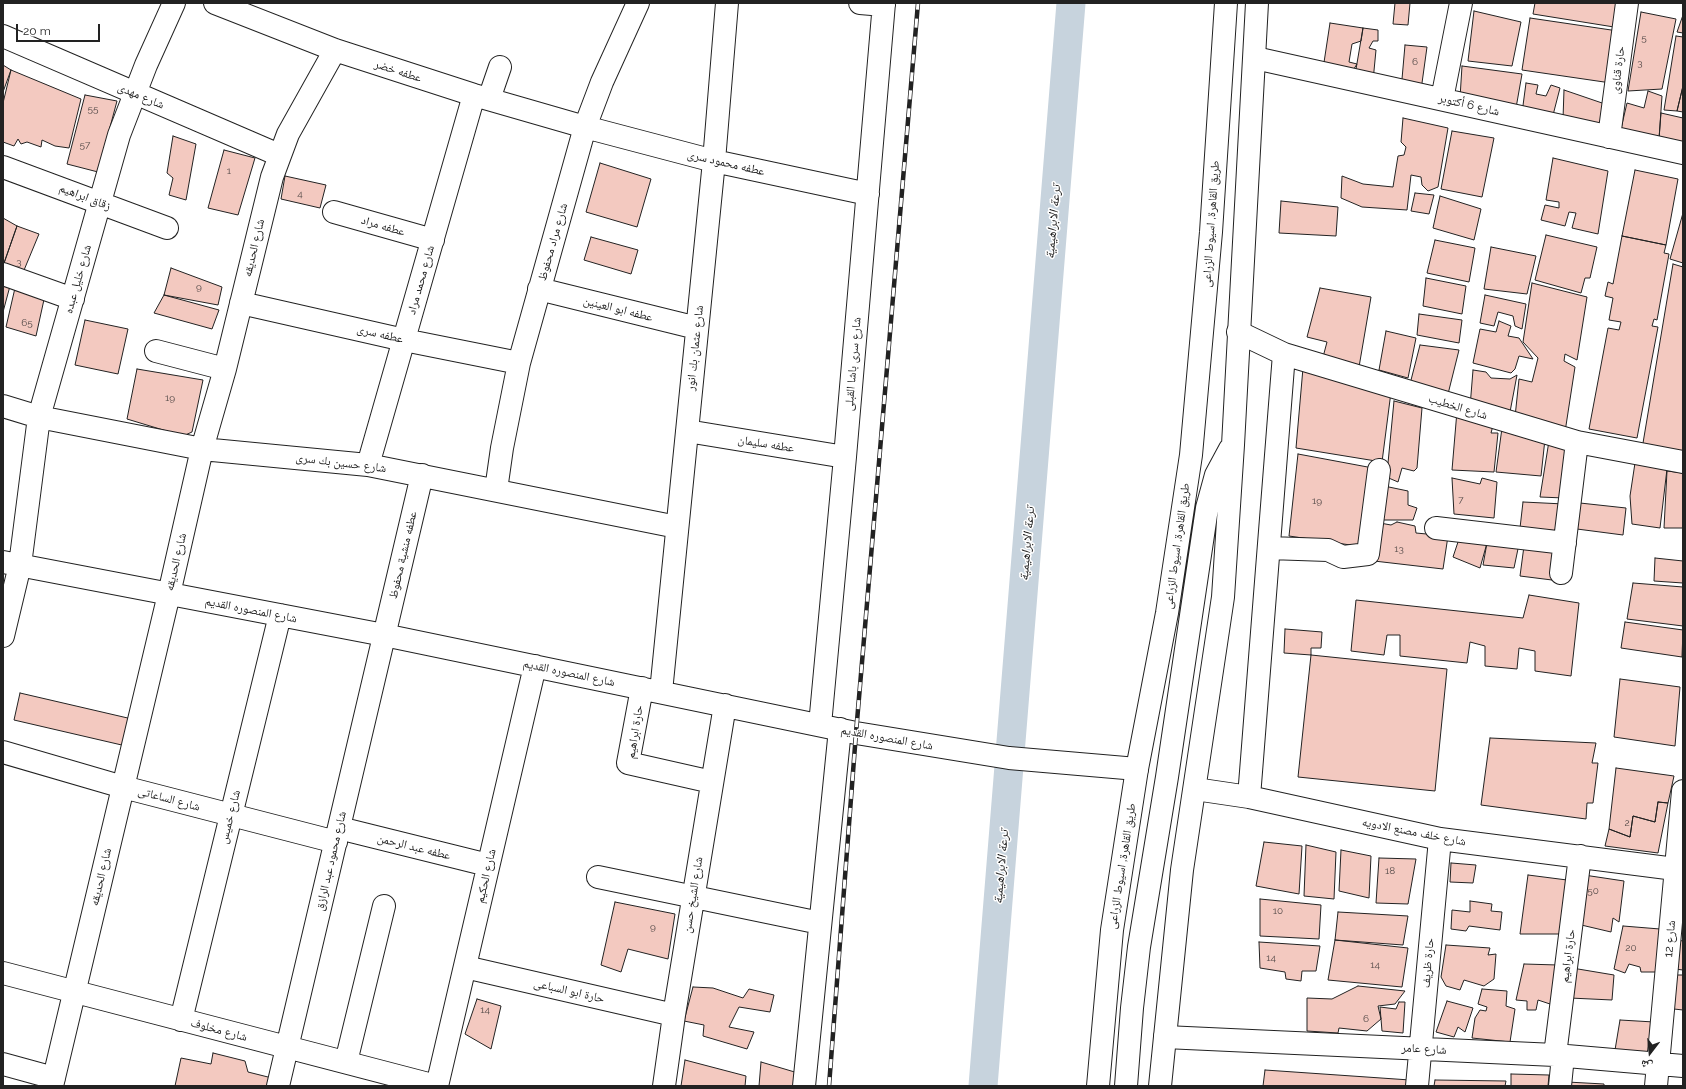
<!DOCTYPE html>
<html>
<head>
<meta charset="utf-8">
<style>
	body { margin:0 }
	#map { position:relative; width:1686px; height:1089px; overflow:hidden; background:#fff; font-family:Raleway,"Noto Naskh Arabic",sans-serif }
	canvas { display:block }
	.frame { position:absolute; inset:0; border:4px solid #222; pointer-events:none }
	.north { position:absolute; left:1630px; top:1033px; width:40px; height:40px; -webkit-text-stroke:3px #fff; paint-order:stroke; rotate:196deg; font-size:11px; font-weight:700; line-height:16px; text-align:center; color:#222 }
	.north::after { content:''; display:block; margin:auto; width:14px; height:18px; background:#222; clip-path:polygon(50% 0,100% 100%,50% 72%,0 100%) }
	.scale { position:absolute; left:16px; top:24px; width:84px; height:18px; box-sizing:border-box; border:2px solid #222; border-top:0; padding-left:5px; font-size:12px; line-height:14px; white-space:nowrap; color:#222; -webkit-text-stroke:3px #fff; paint-order:stroke }
</style>
</head>
<body>
<div id="map">
<canvas width="1686" height="1089"></canvas>
<div class="frame"></div>
<div class="north">ش</div>
<div class="scale">20 m</div>
</div>
<script>
const g = document.querySelector('canvas').getContext('2d');
g.lineJoin = 'round';
const shape = rows => new Path2D(rows.map(r => 'M' + r).join(''));
function strokePath(path, color, width, dash) { g.strokeStyle = color; g.lineWidth = width; g.lineCap = dash ? 'butt' : 'round'; g.setLineDash(dash || []); g.stroke(path); }
function fill(path, color) { g.fillStyle = color; g.fill(path, 'evenodd'); }
function label(font, color, halo, rows, align = 'center') {
  g.font = font + ' Raleway,"Noto Naskh Arabic",sans-serif'; g.lineWidth = 3; g.setLineDash([]); g.textBaseline = 'middle'; g.strokeStyle = halo; g.fillStyle = color; for (const [text, x, y, turn = 0] of rows) {
    g.save(); g.translate(x, y); g.rotate((+turn || 0) * Math.PI / 180); g.textAlign = isNaN(turn) ? turn : align; if (halo) g.strokeText(text, 0, 0); g.fillText(text, 0, 0); g.restore();
  }
}
strokePath(shape([
	[983,1086,1071,3]
]), '#c7d3dd', 29);
const building = shape([
	[1395,3,1410,3,1408,25,1393,24,1395,3],
	[1535,3,1620,3,1614,27,1533,14,1535,3],
	[1474,11,1521,22,1512,66,1468,61,1474,11],
	[1641,12,1676,19,1662,89,1628,91,1641,12],
	[1683,15,1683,33,1677,32,1683,15],
	[1530,18,1618,31,1611,83,1522,70,1530,18],
	[1330,23,1363,28,1361,41,1352,44,1349,62,1357,64,1350,75,1323,69,1330,23],
	[1363,28,1378,30,1378,41,1373,41,1369,48,1376,50,1373,81,1355,75,1363,28],
	[1676,36,1683,37,1683,86,1677,111,1664,110,1676,36],
	[1405,45,1427,47,1422,83,1418,89,1406,86,1402,79,1405,45],
	[3,65,11,70,3,92,3,65],
	[1462,66,1522,74,1516,108,1460,98,1462,66],
	[11,70,81,99,69,148,55,146,42,140,41,147,27,142,21,144,18,139,14,146,3,142,3,103,11,70],
	[1526,83,1538,85,1536,94,1546,96,1551,85,1560,88,1552,119,1522,113,1526,83],
	[1683,86,1683,112,1677,111,1683,86],
	[1564,90,1605,104,1601,128,1563,119,1564,90],
	[1648,91,1662,96,1659,139,1620,133,1627,103,1644,108,1648,91],
	[85,95,117,101,98,172,67,164,85,95],
	[1661,113,1683,118,1683,146,1659,139,1661,113],
	[1403,118,1448,128,1438,187,1428,191,1422,185,1421,177,1411,175,1407,210,1362,207,1341,198,1342,176,1363,184,1393,187,1398,156,1404,155,1406,147,1401,142,1403,118],
	[1452,131,1494,138,1482,197,1441,189,1452,131],
	[173,136,196,144,186,200,169,195,173,178,167,173,173,136],
	[224,150,255,158,238,215,208,208,224,150],
	[1553,158,1608,171,1598,234,1572,228,1576,213,1569,212,1565,226,1541,220,1545,205,1559,208,1559,202,1546,200,1553,158],
	[600,163,651,179,637,227,586,212,600,163],
	[1635,170,1678,179,1666,245,1622,236,1635,170],
	[285,176,326,185,320,208,281,199,285,176],
	[1415,193,1434,195,1429,214,1411,211,1415,193],
	[1440,196,1481,209,1474,240,1433,228,1440,196],
	[1281,201,1338,207,1336,236,1279,233,1281,201],
	[1683,213,1683,263,1670,259,1683,213],
	[3,218,17,226,3,266,3,218],
	[17,226,39,234,22,275,3,266,17,226],
	[1546,235,1597,247,1590,278,1585,278,1581,293,1535,280,1546,235],
	[1622,236,1666,245,1664,253,1669,254,1657,320,1654,319,1652,326,1658,327,1637,438,1589,429,1608,328,1619,330,1621,322,1609,320,1613,298,1605,296,1608,282,1613,284,1622,236],
	[591,237,638,250,631,274,584,260,591,237],
	[1435,240,1475,248,1469,282,1427,273,1435,240],
	[1491,247,1536,256,1527,294,1484,289,1491,247],
	[1673,264,1683,267,1683,455,1642,449,1673,264],
	[171,268,222,287,218,305,164,295,171,268],
	[1426,278,1466,286,1462,314,1423,306,1426,278],
	[3,283,10,286,3,312,3,283],
	[1532,283,1587,297,1577,360,1565,354,1564,361,1575,367,1565,432,1515,417,1519,379,1532,382,1538,358,1523,342,1532,283],
	[15,288,45,295,36,336,6,327,15,288],
	[1320,288,1371,297,1359,367,1323,357,1327,342,1307,337,1320,288],
	[164,295,219,310,212,329,154,313,164,295],
	[1485,295,1526,304,1522,329,1515,326,1513,316,1498,312,1494,326,1480,323,1485,295],
	[1419,314,1462,320,1459,343,1417,335,1419,314],
	[85,320,128,329,118,374,75,365,85,320],
	[1499,321,1511,326,1508,336,1519,338,1533,359,1519,356,1515,369,1511,373,1473,363,1480,329,1496,332,1499,321],
	[1386,331,1416,338,1408,378,1379,370,1386,331],
	[1420,345,1459,350,1448,394,1410,384,1420,345],
	[1303,368,1391,392,1382,462,1296,448,1303,368],
	[137,369,203,380,192,432,183,436,127,419,137,369],
	[1473,370,1486,372,1491,378,1510,379,1517,375,1510,412,1470,407,1473,370],
	[1394,401,1422,408,1417,468,1414,471,1402,468,1398,482,1384,476,1388,463,1394,401],
	[1457,411,1494,422,1491,433,1498,433,1494,472,1452,470,1457,411],
	[1502,428,1545,439,1541,476,1496,472,1502,428],
	[1549,441,1571,448,1564,498,1540,497,1549,441],
	[1298,454,1373,468,1364,547,1289,536,1298,454],
	[1635,463,1667,469,1660,528,1632,524,1630,496,1635,463],
	[1667,471,1683,473,1683,528,1664,528,1667,471],
	[1452,478,1480,484,1482,478,1497,482,1494,518,1454,514,1452,478],
	[1384,486,1408,491,1408,505,1417,508,1413,520,1382,520,1384,486],
	[1523,502,1564,504,1561,531,1520,528,1523,502],
	[1580,503,1626,508,1623,535,1577,529,1580,503],
	[1397,522,1415,526,1416,533,1448,536,1443,569,1374,561,1380,523,1391,525,1397,522],
	[1459,539,1487,543,1480,568,1453,557,1459,539],
	[1487,543,1519,544,1514,568,1483,565,1487,543],
	[1524,546,1555,550,1552,580,1520,576,1524,546],
	[1655,558,1683,561,1683,583,1654,581,1655,558],
	[1633,583,1683,587,1683,626,1627,619,1633,583],
	[1529,595,1579,603,1571,676,1535,671,1535,651,1519,648,1517,669,1485,666,1485,646,1470,642,1467,663,1400,656,1400,635,1387,635,1384,655,1351,651,1356,600,1523,618,1529,595],
	[1625,622,1683,630,1682,657,1621,648,1625,622],
	[1285,629,1322,632,1321,648,1311,648,1311,655,1284,653,1285,629],
	[1311,655,1447,669,1435,791,1298,777,1311,655],
	[1620,679,1680,687,1675,746,1614,737,1620,679],
	[20,693,132,719,126,746,14,720,20,693],
	[1490,738,1596,743,1592,763,1598,763,1593,803,1587,803,1586,819,1481,805,1490,738],
	[1616,768,1674,776,1668,803,1658,802,1655,822,1633,816,1630,837,1609,829,1616,768],
	[1658,802,1668,803,1658,853,1605,846,1609,829,1630,837,1633,816,1655,822,1658,802],
	[1264,842,1302,846,1299,894,1256,886,1264,842],
	[1306,845,1336,852,1334,899,1304,896,1306,845],
	[1341,850,1371,856,1369,898,1339,891,1341,850],
	[1379,858,1416,859,1408,904,1376,903,1379,858],
	[1451,863,1476,865,1473,883,1450,882,1451,863],
	[1528,875,1567,880,1561,934,1520,934,1528,875],
	[1584,875,1624,881,1619,922,1613,918,1611,932,1577,924,1584,875],
	[1260,899,1321,905,1319,939,1260,936,1260,899],
	[1470,901,1492,904,1491,911,1502,912,1500,930,1469,926,1466,931,1451,929,1452,910,1470,912,1470,901],
	[615,902,675,914,668,959,628,949,621,972,601,965,615,902],
	[1338,912,1408,916,1403,945,1335,940,1338,912],
	[1623,926,1660,929,1657,972,1641,972,1640,967,1629,964,1625,973,1614,969,1623,926],
	[1335,940,1408,948,1402,987,1328,980,1335,940],
	[1677,940,1683,941,1683,970,1675,969,1677,940],
	[1259,942,1320,946,1316,971,1302,971,1301,981,1286,979,1285,972,1260,968,1259,942],
	[1446,945,1490,948,1488,955,1496,954,1494,979,1484,986,1464,980,1460,990,1446,986,1441,977,1446,945],
	[1524,964,1558,965,1553,1005,1538,1000,1536,1010,1527,1010,1527,1001,1516,1000,1524,964],
	[1572,968,1614,975,1612,1000,1570,998,1572,968],
	[1675,975,1683,975,1683,1010,1674,1009,1675,975],
	[1358,986,1405,991,1395,1004,1378,1006,1381,1019,1367,1031,1339,1028,1338,1033,1307,1031,1307,998,1332,999,1358,986],
	[693,987,713,988,743,998,749,989,774,995,770,1012,739,1007,729,1027,754,1032,747,1049,703,1036,704,1025,684,1021,693,987],
	[1482,989,1507,991,1506,1006,1515,1009,1510,1042,1472,1038,1475,1018,1480,1010,1486,1011,1487,1007,1478,1004,1482,989],
	[477,999,501,1006,491,1049,465,1034,477,999],
	[1447,1001,1473,1008,1465,1032,1458,1027,1454,1037,1436,1032,1447,1001],
	[1399,1002,1405,1002,1403,1033,1382,1031,1380,1007,1396,1009,1399,1002],
	[1620,1020,1654,1022,1651,1053,1615,1050,1620,1020],
	[213,1053,245,1061,248,1072,272,1078,270,1086,175,1086,181,1058,211,1064,213,1053],
	[685,1060,746,1076,745,1086,681,1086,685,1060],
	[761,1062,798,1073,796,1086,759,1086,761,1062],
	[1265,1070,1410,1080,1409,1086,1263,1086,1265,1070],
	[1511,1074,1549,1075,1548,1086,1511,1086,1511,1074],
	[1435,1080,1506,1081,1505,1086,1434,1086,1435,1080],
	[1567,1082,1604,1084,1604,1086,1566,1086,1567,1082]
]);
fill(building, '#f3c9c0');
strokePath(building, '#222', 1);
const minor = shape([
	[215,3,335,50,474,95,585,127,714,161,868,194],
	[860,3,884,5],
	[3,36,279,155],
	[1255,58,1683,153],
	[489,99,500,67],
	[1442,99,1461,3],
	[1609,137,1627,3],
	[3,167,167,228],
	[334,212,433,240],
	[3,274,73,299],
	[539,289,697,328],
	[241,303,404,340,519,363],
	[1238,332,1284,354,1577,442,1683,462],
	[156,351,225,369],
	[3,406,39,417,202,449,368,465,677,527],
	[687,431,845,457],
	[368,465,474,95],
	[496,490,502,448,519,363,585,127,602,82,638,3],
	[1436,528,1565,543],
	[1269,548,1328,550,1343,557,1368,554,1379,470],
	[3,562,384,635,856,733,1009,758,1137,769],
	[1561,573,1577,442],
	[3,636,20,565,39,417,119,135,146,65,174,3],
	[642,688,628,763,712,782],
	[661,692,714,161,727,3],
	[820,725,845,457,884,3],
	[3,752,123,787,336,842],
	[1195,789,1249,797,1440,839,1683,870],
	[1249,797,1284,354],
	[339,828,488,865],
	[598,877,820,923],
	[465,967,674,1015],
	[3,973,436,1086],
	[181,1020,280,615],
	[1165,1037,1555,1055,1683,1066],
	[1555,1055,1580,856],
	[346,1062,384,906],
	[3,1064,54,1078],
	[52,1086,169,594,202,449,225,369,272,177,288,134,335,50],
	[278,1086,422,475],
	[437,1086,535,666],
	[664,1086,674,1015,725,705],
	[804,1086,840,729],
	[1417,1086,1440,839],
	[1560,1086,1563,1056],
	[1656,1086,1683,791]
]);
const highway = shape([
	[1098,1086,1112,930,1137,769,1167,613,1191,455,1211,232,1226,3],
	[1126,1086,1132,1008,1139,947,1167,777,1207,508,1216,475,1230,449],
	[1160,1086,1182,870,1223,597,1233,445,1257,3]
]);
strokePath(minor, '#222', 24);
strokePath(highway, '#222', 24);
strokePath(minor, '#fff', 22);
strokePath(highway, '#fff', 22);
const rail = shape([
	[829,1086,856,733,918,3]
]);
strokePath(rail, '#222', 4.5);
strokePath(rail, '#fff', 3, [9]);
label('10px', '#564c4a', null, [
	["5",1644,38],
	["6",1415,62],
	["3",1640,63],
	["55",93,109],
	["57",85,145],
	["1",229,171],
	["4",300,194],
	["3",19,262],
	["9",199,287],
	["65",27,323],
	["19",170,398],
	["7",1461,500],
	["19",1317,501],
	["13",1399,549],
	["2",1627,823],
	["18",1390,871],
	["50",1593,891],
	["10",1278,911],
	["9",653,927],
	["20",1631,948],
	["14",1271,958],
	["14",1375,965],
	["14",485,1010],
	["6",1366,1019]
]);
label('12px', '#222', '#fff', [
	["حارة قناوى",1618,70,-83],
	["عطفه خضر",398,71,18],
	["شارع مهدى",141,96,23],
	["شارع 6 أكتوبر",1469,105,13],
	["عطفه محمود سرى",726,163,13],
	["زقاق ابراهيم",85,197,21],
	["طريق القاهرة, اسيوط الزراعى",1211,224,-86],
	["عطفه مراد",383,226,16],
	["شارع مراد محفوظ",553,242,-74],
	["شارع الحديقه",254,248,-77],
	["شارع خليل عبده",78,279,-74],
	["شارع محمد مراد",421,280,-74],
	["عطفه ابو العينين",618,309,14],
	["عطفه سرى",380,334,13],
	["شارع عثمان بك انور",695,348,-84],
	["شارع سرى باشا القبلى",853,364,-85],
	["شارع الخطيب",1458,407,17],
	["عطفه سليمان",766,444,9],
	["شارع حسين بك سرى",341,463,7],
	["طريق القاهرة, اسيوط الزراعى",1177,546,-82],
	["عطفه منشية محفوظ",403,555,-77],
	["شارع الحديقه",176,562,-77],
	["شارع المنصوره القديم",251,610,11],
	["شارع المنصوره القديم",569,673,12],
	["حارة ابراهيم",635,732,-81],
	["شارع المنصوره القديم",887,738,10],
	["شارع الساعاتى",169,799,15],
	["شارع خميس",230,817,-76],
	["شارع خلف مصنع الادويه",1414,832,11],
	["عطفه عبد الرحمن",414,847,14],
	["شارع محمود عبد الرازق",331,861,-77],
	["طريق القاهرة, اسيوط الزراعى",1122,866,-81],
	["شارع الحكيم",486,876,-77],
	["شارع الحديقه",101,877,-77],
	["شارع الشيخ حسن",693,895,-81],
	["شارع 12",1670,939,-85],
	["حارة ابراهيم",1568,956,-83],
	["حارة ظريف",1428,963,-85],
	["حارة ابو السباعى",569,991,13],
	["شارع مخلوف",219,1030,15],
	["شارع عامر",1424,1049,3]
]);
label('italic 13px', '#222', '#fff', [
	["ترعة الابراهيمية",1053,222,-85],
	["ترعة الابراهيمية",1027,544,-85],
	["ترعة الابراهيمية",1001,867,-85]
]);
</script>
</body>
</html>
